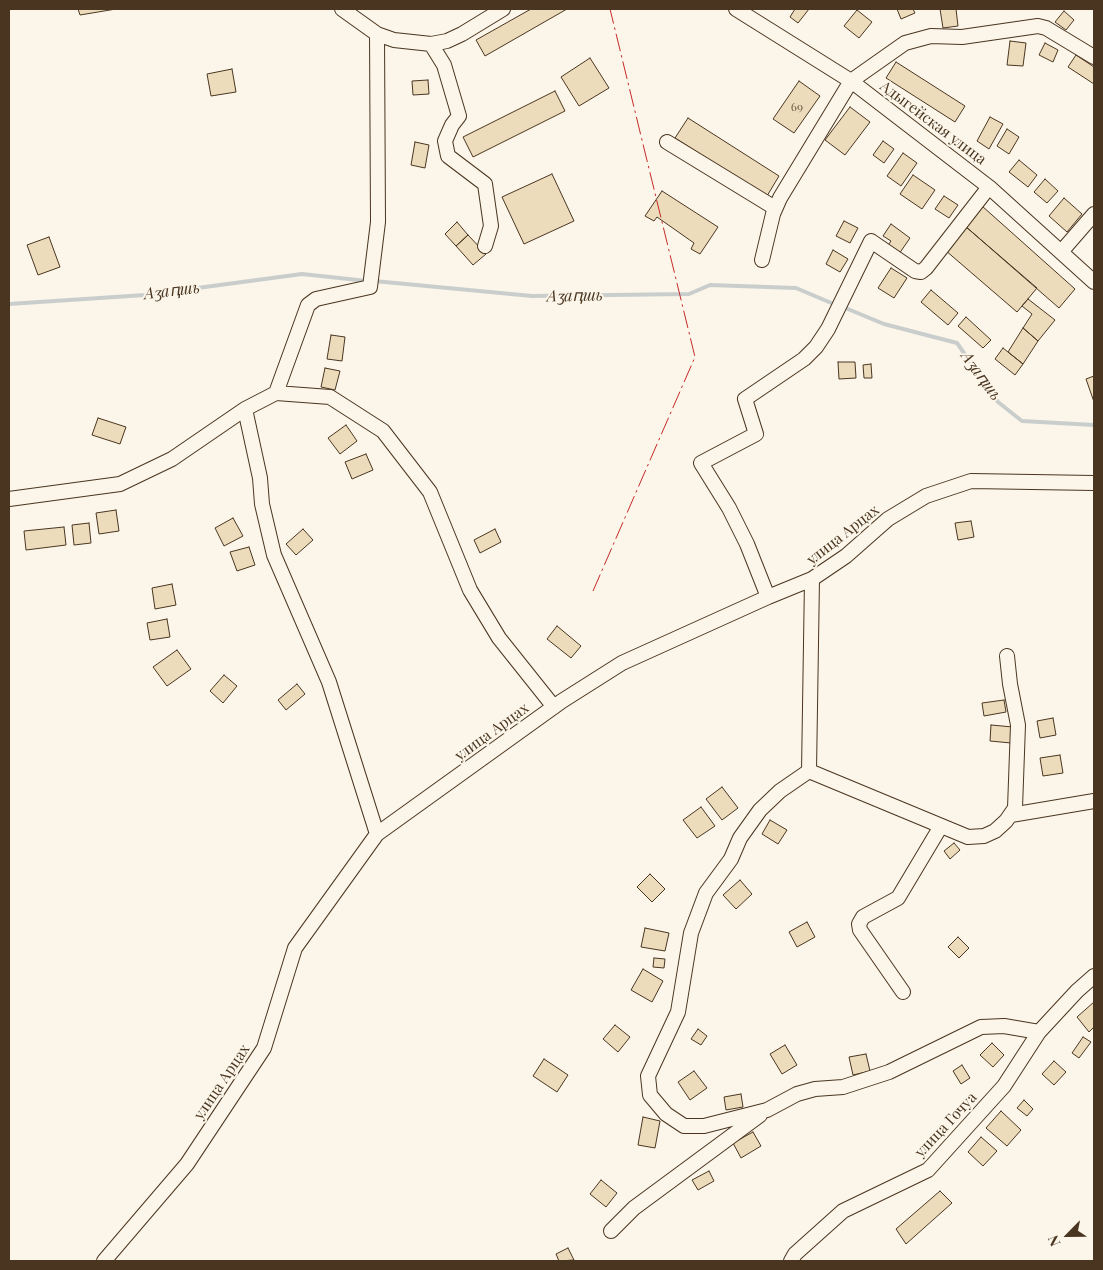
<!DOCTYPE html>
<html>
<head>
<meta charset="utf-8">
<style>
	body { margin:0 }
	#map { position:relative; width:1103px; height:1270px; overflow:hidden; background:#fbf6e9; font-family:"Playfair Display",serif }
	canvas { display:block }
	.frame { position:absolute; inset:0; border:10px solid #4a3520; pointer-events:none }
	.north { position:absolute; left:1043px; top:1210px; width:50px; height:50px; -webkit-text-stroke:4px #fbf6e9; paint-order:stroke; rotate:247deg; font-size:14px; font-weight:700; line-height:20px; text-align:center; color:#4a3520 }
	.north::after { content:''; display:block; margin:auto; width:18px; height:22px; background:#4a3520; clip-path:polygon(50% 0,100% 100%,50% 72%,0 100%) }
</style>
</head>
<body>
<div id="map">
<canvas width="1103" height="1270"></canvas>
<div class="frame"></div>
<div class="north">N</div>
</div>
<script>
const g = document.querySelector('canvas').getContext('2d');
g.lineJoin = 'round';
const shape = rows => new Path2D(rows.map(r => 'M' + r).join(''));
function strokePath(path, color, width, dash) { g.strokeStyle = color; g.lineWidth = width; g.lineCap = dash ? 'butt' : 'round'; g.setLineDash(dash || []); g.stroke(path); }
function fill(path, color) { g.fillStyle = color; g.fill(path, 'evenodd'); }
function label(font, color, halo, rows, align = 'center') {
  g.font = font + ' "Playfair Display",serif'; g.lineWidth = 4; g.setLineDash([]); g.textBaseline = 'middle'; g.strokeStyle = halo; g.fillStyle = color; for (const [text, x, y, turn = 0] of rows) {
    g.save(); g.translate(x, y); g.rotate((+turn || 0) * Math.PI / 180); g.textAlign = isNaN(turn) ? turn : align; if (halo) g.strokeText(text, 0, 0); g.fillText(text, 0, 0); g.restore();
  }
}
strokePath(shape([
	[374,281,532,296,689,294,710,285,796,288,836,305],
	[9,304,145,295,302,274,367,281],
	[843,307,884,324,957,343,998,402,1022,421,1094,425]
]), '#c9cecd', 4);
const building = shape([
	[78,9,116,9,80,15,78,9],
	[531,9,567,9,485,56,476,40,531,9],
	[795,9,809,9,798,23,790,17,795,9],
	[897,9,913,9,915,13,901,19,897,9],
	[940,9,956,9,958,26,943,28,940,9],
	[857,10,872,22,859,38,844,26,857,10],
	[1064,11,1074,20,1066,30,1055,22,1064,11],
	[1010,41,1026,43,1023,66,1007,65,1010,41],
	[1045,43,1058,50,1053,62,1039,55,1045,43],
	[1076,55,1094,67,1094,84,1068,67,1076,55],
	[590,58,609,88,579,106,561,77,590,58],
	[896,62,965,106,955,122,886,78,896,62],
	[232,69,236,92,211,96,207,74,232,69],
	[428,80,429,94,413,95,412,81,428,80],
	[799,81,820,96,794,133,773,119,799,81],
	[555,91,565,111,473,157,463,137,555,91],
	[850,107,870,122,845,155,825,140,850,107],
	[990,117,1003,124,989,149,977,141,990,117],
	[688,118,779,176,767,196,675,138,688,118],
	[1007,129,1019,137,1009,154,997,146,1007,129],
	[883,141,894,149,884,163,873,155,883,141],
	[415,142,429,145,425,168,411,165,415,142],
	[903,153,917,163,901,186,887,176,903,153],
	[1019,160,1037,175,1028,187,1009,172,1019,160],
	[552,174,574,221,524,244,502,197,552,174],
	[913,175,935,190,922,209,900,194,913,175],
	[1045,179,1058,191,1047,203,1034,192,1045,179],
	[662,191,718,227,700,254,691,249,694,243,657,217,654,221,645,216,662,191],
	[944,196,958,205,949,218,935,209,944,196],
	[1064,198,1082,214,1067,232,1049,216,1064,198],
	[982,206,1075,289,1059,308,965,226,982,206],
	[844,221,858,228,850,243,836,236,844,221],
	[457,222,468,235,456,246,445,234,457,222],
	[891,224,910,238,899,254,888,245,891,241,883,236,891,224],
	[965,226,1037,288,1017,312,945,250,965,226],
	[468,235,486,254,473,265,456,246,468,235],
	[49,237,60,267,38,275,27,245,49,237],
	[833,250,848,259,840,272,826,264,833,250],
	[891,268,907,278,894,298,878,288,891,268],
	[931,290,958,313,948,325,921,302,931,290],
	[1028,299,1055,320,1038,341,1023,328,1032,314,1022,306,1028,299],
	[966,317,991,340,983,348,958,326,966,317],
	[1023,328,1038,341,1023,364,1008,352,1023,328],
	[331,335,345,337,342,361,327,359,331,335],
	[1003,348,1023,364,1015,375,995,359,1003,348],
	[838,362,855,362,856,378,839,379,838,362],
	[871,364,872,378,864,378,863,365,871,364],
	[325,368,340,371,335,390,321,387,325,368],
	[1094,376,1094,402,1086,379,1094,376],
	[98,418,126,427,120,444,92,435,98,418],
	[346,425,357,441,340,454,328,438,346,425],
	[366,454,373,470,352,479,345,462,366,454],
	[116,510,119,531,99,534,96,513,116,510],
	[233,518,243,536,224,546,215,528,233,518],
	[971,521,974,537,958,540,955,523,971,521],
	[89,523,91,543,74,545,72,525,89,523],
	[64,527,66,545,26,550,24,531,64,527],
	[303,529,313,540,296,555,286,544,303,529],
	[495,529,501,542,480,553,474,540,495,529],
	[249,547,255,565,237,571,230,552,249,547],
	[172,584,176,605,155,609,152,588,172,584],
	[167,619,170,637,150,640,147,623,167,619],
	[557,626,581,646,571,658,547,639,557,626],
	[177,650,191,669,167,686,153,667,177,650],
	[224,675,237,686,223,703,210,691,224,675],
	[297,684,305,694,286,710,278,700,297,684],
	[1004,700,1006,712,984,716,982,703,1004,700],
	[1053,718,1056,735,1040,738,1037,721,1053,718],
	[991,725,1013,727,1011,743,990,741,991,725],
	[1060,755,1063,773,1043,776,1040,758,1060,755],
	[722,787,738,808,722,820,706,799,722,787],
	[701,807,715,826,697,838,683,820,701,807],
	[770,820,787,830,778,844,762,834,770,820],
	[954,843,960,850,950,859,944,851,954,843],
	[650,874,665,889,652,902,637,887,650,874],
	[740,880,752,894,736,909,723,895,740,880],
	[807,922,815,937,797,947,789,932,807,922],
	[645,928,669,933,665,951,641,947,645,928],
	[958,937,969,948,959,958,948,947,958,937],
	[654,958,665,959,664,968,653,967,654,958],
	[643,969,663,981,652,1002,631,990,643,969],
	[1094,1002,1094,1027,1089,1032,1077,1017,1094,1002],
	[615,1025,630,1037,618,1052,603,1039,615,1025],
	[698,1029,707,1036,701,1045,691,1039,698,1029],
	[1083,1037,1091,1042,1079,1058,1072,1053,1083,1037],
	[992,1043,1004,1055,993,1067,980,1055,992,1043],
	[785,1045,797,1065,782,1074,770,1054,785,1045],
	[866,1054,870,1071,853,1075,849,1057,866,1054],
	[544,1059,568,1075,557,1092,533,1076,544,1059],
	[1054,1061,1066,1072,1054,1085,1042,1074,1054,1061],
	[962,1065,970,1078,961,1084,953,1071,962,1065],
	[694,1071,707,1088,690,1100,678,1082,694,1071],
	[741,1094,743,1107,726,1110,724,1097,741,1094],
	[1024,1100,1033,1109,1027,1116,1017,1108,1024,1100],
	[1001,1111,1021,1130,1007,1146,986,1128,1001,1111],
	[643,1117,660,1121,655,1148,638,1145,643,1117],
	[753,1132,761,1146,741,1158,733,1143,753,1132],
	[981,1137,997,1151,983,1166,968,1152,981,1137],
	[709,1171,714,1181,698,1190,692,1180,709,1171],
	[601,1180,617,1193,606,1207,590,1194,601,1180],
	[940,1191,952,1203,906,1244,896,1229,940,1191],
	[568,1248,574,1260,559,1261,556,1254,568,1248]
]);
fill(building, '#ecdcbc');
strokePath(building, '#4a3520', 1);
const minor = shape([
	[342,9,377,34,394,40,431,44,447,41,462,34,503,9],
	[736,9,851,81,989,187,1094,282],
	[431,44,444,65,459,116,452,125,445,141,448,156,485,184,491,226,485,246],
	[667,142,775,208],
	[1061,252,1094,214],
	[762,260,773,214,780,198,851,81,905,43,931,36,962,37,1038,26,1046,28,1094,57],
	[276,393,308,305,316,299,370,287,378,222,377,34],
	[245,409,260,478,262,504,274,555,329,682,377,834],
	[9,499,120,484,172,459,245,409,276,393,330,397,383,431,430,492,470,590,499,638,554,707],
	[812,579,809,771,780,791,760,810,740,838,731,859,706,893,691,933,678,1012,648,1076,650,1095,666,1114,684,1126,704,1126,767,1110,797,1094,815,1089,843,1087,889,1072,981,1027,1004,1026,1039,1032],
	[768,597,747,544,729,508,701,463,756,434,745,399,804,359,816,347,828,329,871,241,915,271,921,272,926,268,989,187],
	[809,771,968,837,984,836,995,831,1006,821,1015,808,1018,725,1010,684,1007,656],
	[1011,815,1094,801],
	[903,992,860,930,859,924,863,917,898,898,941,826],
	[611,1231,634,1208,760,1115],
	[104,1261,187,1164,264,1048,295,948,377,834,562,701,622,663,768,597,812,579,846,556,888,519,926,496,971,481,1094,483],
	[791,1261,795,1254,843,1211,928,1170,1004,1086,1039,1032,1077,991,1094,976]
]);
strokePath(minor, '#4a3520', 16);
strokePath(minor, '#fbf6e9', 14);
strokePath(shape([
	[593,591,695,357,610,9]
]), '#c62828', 1, [18, 4, 2.5, 4]);
label('12px', '#725f47', null, [
	["69",797,107]
]);
label('15px', '#4a3520', '#fbf6e9', [
	["Адыгейская улица",933,123,37],
	["улица Арцах",843,535,-38],
	["улица Арцах",492,732,-36],
	["улица Арцах",222,1082,-56],
	["улица Гочуа",946,1125,-47]
]);
label('italic 16px', '#4a3520', '#fbf6e9', [
	["Аӡаԥшь",172,291,-7],
	["Аӡаԥшь",575,296,-1],
	["Аӡаԥшь",981,376,54]
]);
</script>
</body>
</html>
